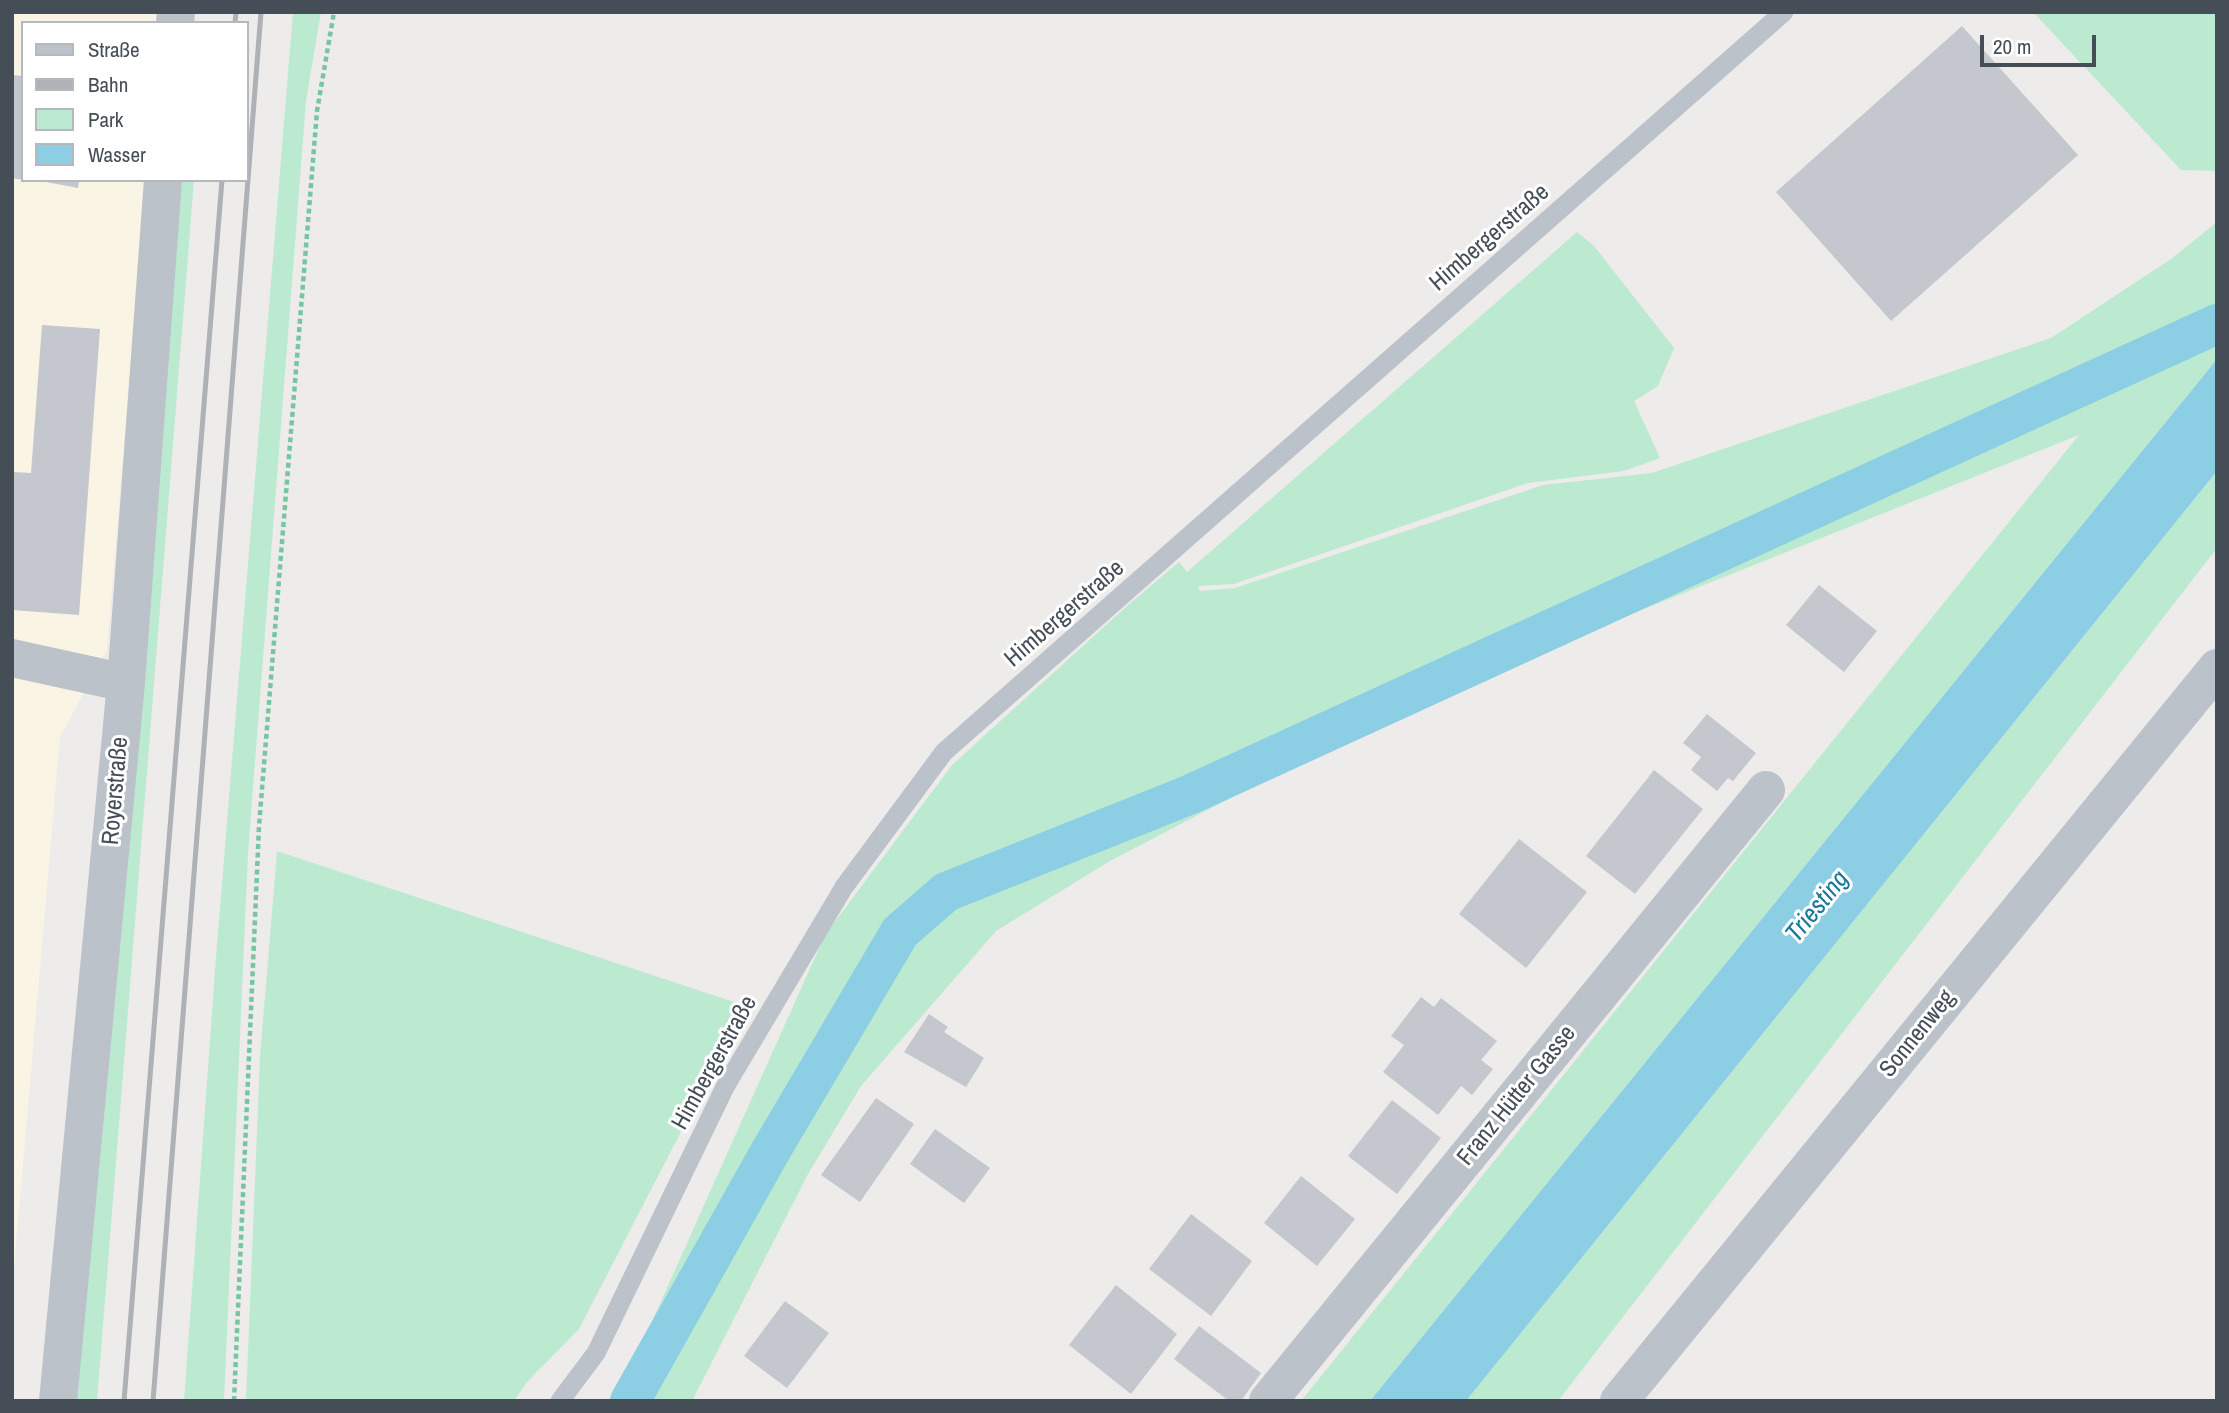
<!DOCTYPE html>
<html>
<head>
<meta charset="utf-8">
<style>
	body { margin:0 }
	#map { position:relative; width:2229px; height:1413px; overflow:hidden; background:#eeebeb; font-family:"Archivo Narrow",sans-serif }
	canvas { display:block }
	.frame { position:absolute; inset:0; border:14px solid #454e57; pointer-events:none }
	.legend { position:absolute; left:21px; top:21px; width:228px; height:161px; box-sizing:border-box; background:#fff; border:2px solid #b5b8bc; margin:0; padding:9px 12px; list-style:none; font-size:21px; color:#454e57 }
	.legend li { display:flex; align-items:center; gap:14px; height:35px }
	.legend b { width:35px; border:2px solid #b5b8bc }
	.scale { position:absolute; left:1980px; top:35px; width:116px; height:32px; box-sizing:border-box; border:4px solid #454e57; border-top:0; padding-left:9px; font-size:21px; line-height:24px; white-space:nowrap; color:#454e57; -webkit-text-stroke:5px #fff; paint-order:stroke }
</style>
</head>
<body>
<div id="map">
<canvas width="2229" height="1413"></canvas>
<div class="frame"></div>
<ul class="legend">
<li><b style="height:9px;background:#bbc2ca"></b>Straße</li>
<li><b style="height:9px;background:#aeb1b5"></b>Bahn</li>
<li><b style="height:19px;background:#bcead0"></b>Park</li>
<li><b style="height:19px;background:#8ccee4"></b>Wasser</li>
</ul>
<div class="scale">20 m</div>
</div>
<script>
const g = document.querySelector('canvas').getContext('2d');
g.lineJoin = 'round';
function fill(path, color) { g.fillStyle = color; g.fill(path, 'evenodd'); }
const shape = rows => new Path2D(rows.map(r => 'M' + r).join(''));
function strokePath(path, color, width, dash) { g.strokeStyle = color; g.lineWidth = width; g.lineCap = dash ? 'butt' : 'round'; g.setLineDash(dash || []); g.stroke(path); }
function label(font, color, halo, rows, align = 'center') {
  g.font = font + ' "Archivo Narrow",sans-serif'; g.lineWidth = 6; g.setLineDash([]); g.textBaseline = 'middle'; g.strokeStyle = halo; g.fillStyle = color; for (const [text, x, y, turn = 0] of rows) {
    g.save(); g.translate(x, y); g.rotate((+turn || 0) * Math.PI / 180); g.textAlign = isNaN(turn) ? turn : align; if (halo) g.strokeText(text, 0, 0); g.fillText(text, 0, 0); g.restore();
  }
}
fill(shape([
	[12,12,160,12,159,23,23,23,23,180,146,180,107,650,60,737,12,1291]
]), '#f9f4e4');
fill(shape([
	[293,12,321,12,306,101,248,853,224,1401,184,1401,216,957],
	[2033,12,2217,12,2217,171,2181,170],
	[173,180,194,180,97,1401,68,1401],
	[2217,222,2217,359,1370,1401,1301,1401,2079,435,1424,697,1110,861,996,931,861,1086,808,1174,692,1401,610,1401,632,1366,825,935,952,765,1128,605,1179,562,1187,572,1577,232,1594,246,1674,348,1658,386,1634,401,1660,458,1624,471,1528,483,1234,584,1198,586,1200,591,1235,588,1543,485,1652,473,2051,338,2171,259],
	[2217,471,2217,548,1558,1401,1466,1401],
	[277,851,746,1006,579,1329,527,1382,514,1401,246,1401,260,1057]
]), '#bcead0');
fill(shape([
	[2217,359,2217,471,1466,1401,1370,1401]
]), '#8ccee4');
strokePath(shape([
	[630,1401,770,1152,900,932,946,892,1189,795,2217,324]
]), '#8ccee4', 40);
fill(shape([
	[1962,26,2078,155,1891,321,1776,192],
	[12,75,23,76,23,180,12,178],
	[35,180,79,180,78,188],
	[42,325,100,329,79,615,12,610,12,472,31,473],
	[1819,585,1877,631,1844,672,1786,625],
	[1707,714,1756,753,1733,781,1728,778,1717,791,1691,770,1701,757,1683,743],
	[1654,770,1703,809,1635,894,1586,856],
	[1519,839,1587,892,1526,968,1459,914],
	[1421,997,1434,1007,1441,998,1497,1041,1481,1060,1493,1069,1472,1095,1461,1086,1438,1115,1383,1072,1404,1045,1391,1036],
	[929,1014,948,1027,944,1032,984,1058,966,1087,904,1052],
	[876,1098,914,1124,860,1202,821,1175],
	[1392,1100,1441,1138,1397,1194,1348,1156],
	[935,1129,990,1168,964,1203,910,1164],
	[1301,1176,1355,1219,1317,1266,1264,1223],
	[1191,1214,1252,1261,1211,1316,1149,1269],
	[1116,1285,1177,1334,1131,1394,1069,1345],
	[785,1301,829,1333,787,1388,744,1356],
	[1199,1326,1261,1373,1241,1401,1229,1401,1174,1359]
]), '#c5c7ce');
strokePath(shape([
	[234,1401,259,826,317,111,334,12]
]), '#77c5a2', 4.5, [5, 3.5]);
strokePath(shape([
	[560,1401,596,1353,725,1087,844,887,944,752,1784,12]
]), '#bbc2ca', 19);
strokePath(shape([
	[175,23,176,12],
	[12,658,126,683],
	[58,1401,126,683,163,180],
	[1268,1401,1766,790],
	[1619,1401,2217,668]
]), '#bbc2ca', 38);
strokePath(shape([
	[235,23,236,12],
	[124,1401,222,180],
	[153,1401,261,12]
]), '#aeb1b5', 5);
label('24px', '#454e57', '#fff', [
	["Himbergerstraße",1490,238,-41],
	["Himbergerstraße",1065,614,-41],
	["Royerstraße",116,791,-85],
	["Sonnenweg",1918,1034,-51],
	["Himbergerstraße",715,1063,-61],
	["Franz Hütter Gasse",1517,1096,-51]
]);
label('italic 26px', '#177899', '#fff', [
	["Triesting",1818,907,-51]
]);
</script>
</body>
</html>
